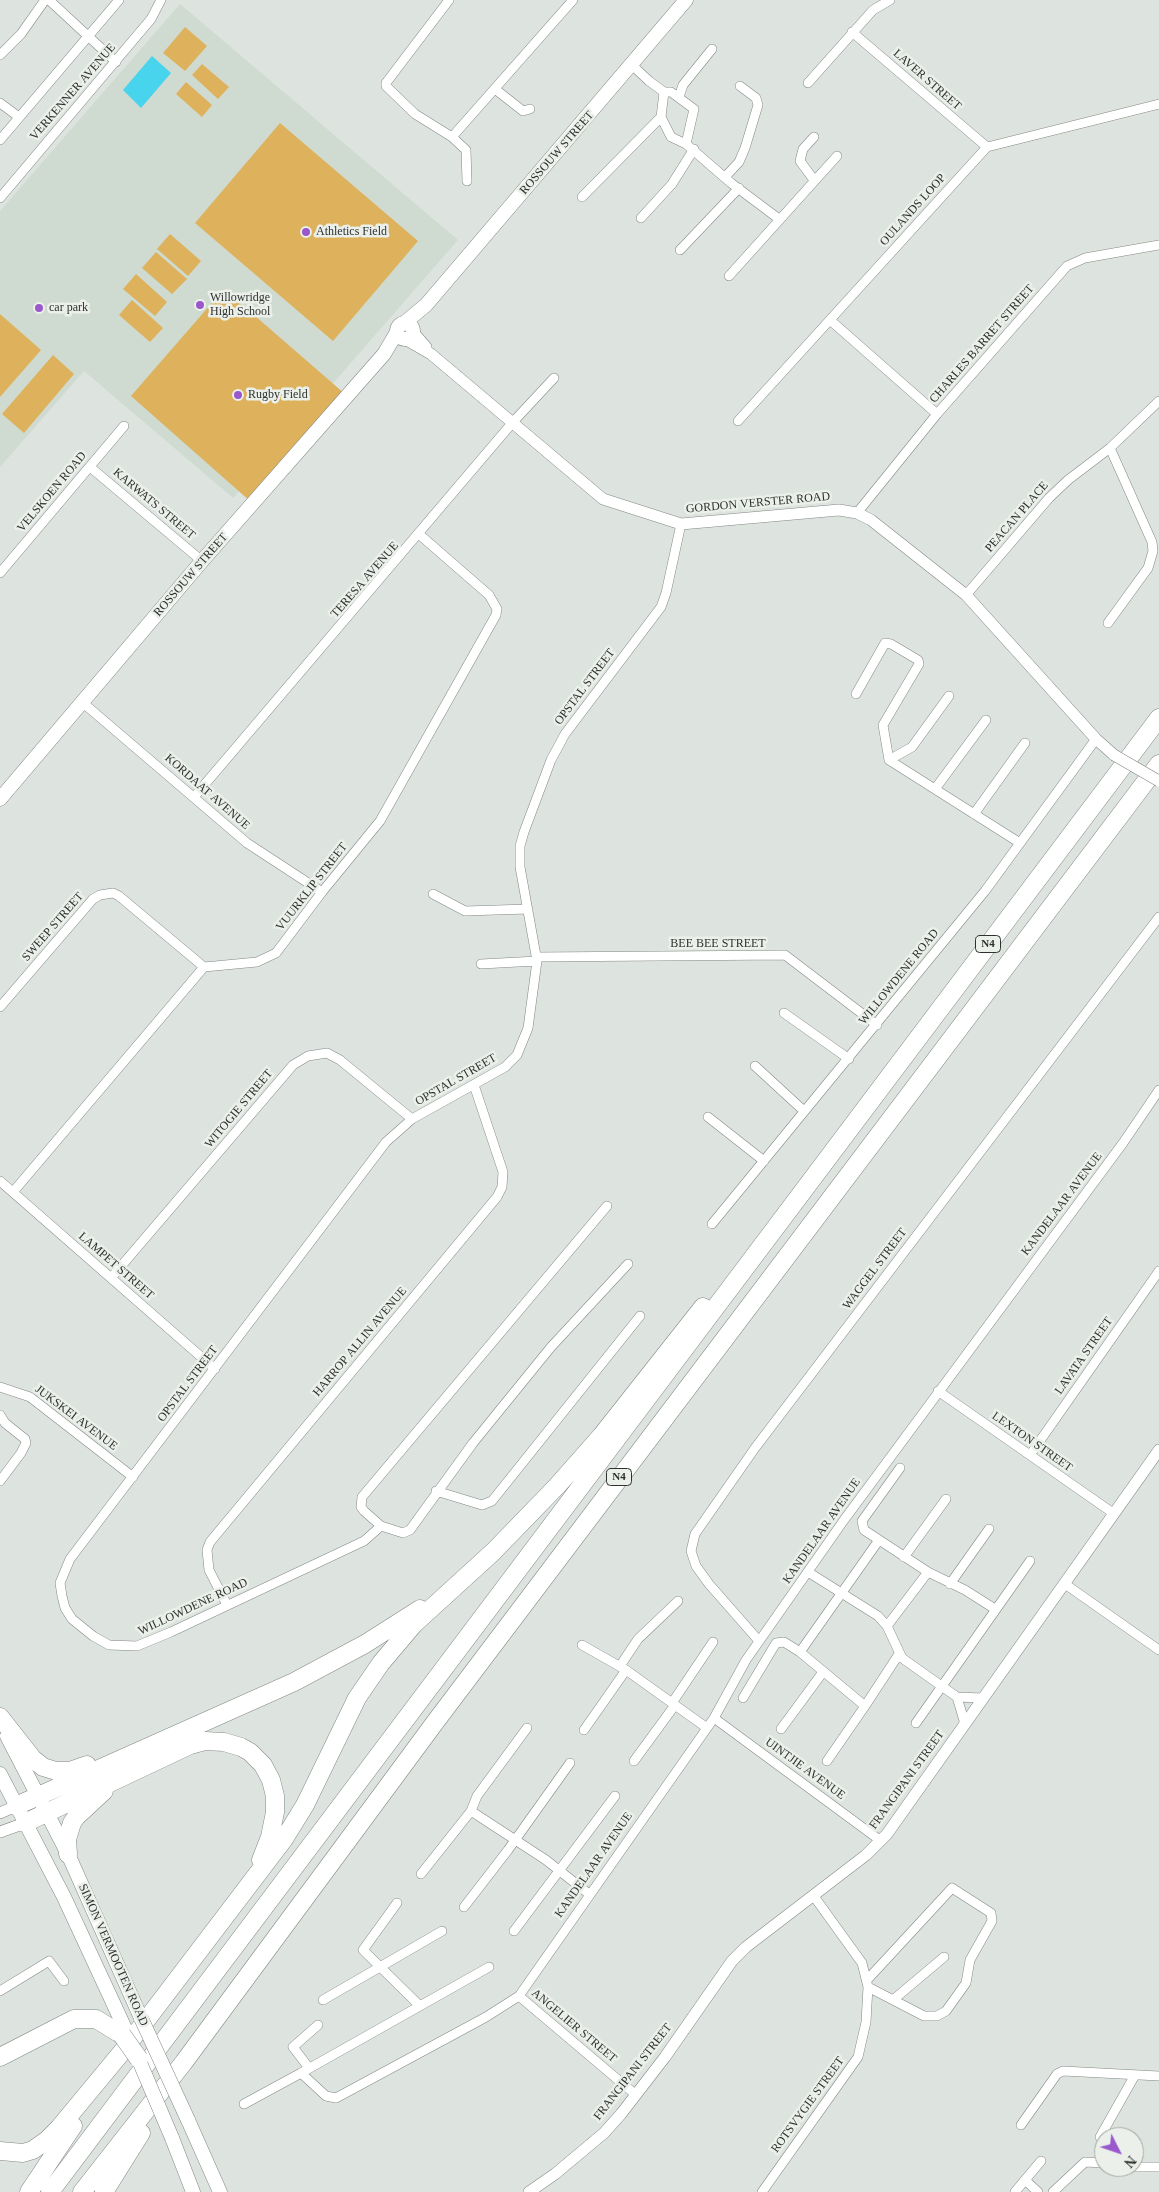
<!DOCTYPE html>
<html>
<head>
<meta charset="utf-8">
<style>
	body { margin:0 }
	#map { position:relative; width:1159px; height:2192px; overflow:hidden; background:#dde3de; font-family:"Times New Roman",serif }
	canvas { display:block }
	.north { position:absolute; left:1094px; top:2127px; width:50px; height:50px; box-sizing:border-box; background:#ebf0eb; border:1px solid #a0a4a0; border-radius:50%; rotate:131deg; font-size:14px; font-weight:700; line-height:20px; text-align:center; color:#2f312f }
	.north::after { content:''; display:block; margin:auto; width:18px; height:22px; background:#9b57cc; clip-path:polygon(50% 0,100% 100%,50% 72%,0 100%) }
</style>
</head>
<body>
<div id="map">
<canvas width="1159" height="2192"></canvas>
<div class="north">N</div>
</div>
<script>
const g = document.querySelector('canvas').getContext('2d');
g.lineJoin = 'round';
function fill(path, color) { g.fillStyle = color; g.fill(path, 'evenodd'); }
const shape = rows => new Path2D(rows.map(r => 'M' + r).join(''));
function strokePath(path, color, width, dash) { g.strokeStyle = color; g.lineWidth = width; g.lineCap = dash ? 'butt' : 'round'; g.setLineDash(dash || []); g.stroke(path); }
function label(font, color, halo, rows, align = 'center') {
  g.font = font + ' "Times New Roman",serif'; g.lineWidth = 5; g.setLineDash([]); g.textBaseline = 'middle'; g.strokeStyle = halo; g.fillStyle = color; for (const [text, x, y, turn = 0] of rows) {
    g.save(); g.translate(x, y); g.rotate((+turn || 0) * Math.PI / 180); g.textAlign = isNaN(turn) ? turn : align; if (halo) g.strokeText(text, 0, 0); g.fillText(text, 0, 0); g.restore();
  }
}
fill(shape([
	[180,4,458,240,233,498,84,371,0,467,0,211]
]), '#cfdbd0');
fill(shape([
	[185,27,207,46,185,71,163,53],
	[202,64,229,87,218,99,192,75],
	[186,82,212,105,202,117,176,94],
	[280,123,418,241,333,341,195,223],
	[170,234,201,261,188,276,157,249],
	[156,252,187,279,172,294,142,268],
	[136,274,167,302,155,316,123,289],
	[224,289,345,394,251,502,131,396],
	[132,300,163,328,150,342,119,315],
	[0,314,41,350,0,397],
	[53,355,74,374,24,433,2,414]
]), '#deb25c');
fill(shape([
	[152,56,171,73,141,108,123,90]
]), '#47d4ec');
const minor = shape([
	[49,0,116,62],
	[449,0,386,83,386,86,415,114,452,137,466,150,467,181],
	[852,32,987,147],
	[0,55,21,34,45,0],
	[632,65,649,81,664,92,671,92,694,109,686,144,731,183,779,219],
	[808,83,873,10,890,0],
	[495,89,523,111,530,109],
	[679,97,683,85,712,49],
	[0,103,19,117],
	[661,117,671,137,686,144],
	[452,137,573,0],
	[0,140,119,0],
	[725,177,739,162,745,148,758,105,756,98,740,86],
	[814,180,800,161,803,149,814,137],
	[582,197,661,117,664,92],
	[0,198,151,19,161,0],
	[641,218,672,184,694,149],
	[680,250,739,188],
	[729,276,837,156],
	[830,320,937,414],
	[738,421,987,147,1159,104],
	[90,467,202,561],
	[857,513,937,414,1067,266,1085,258,1159,245],
	[0,573,124,426],
	[966,595,1049,498,1068,480,1110,448,1159,401],
	[1108,623,1148,568,1153,551,1152,542,1110,448],
	[856,694,885,643,891,644,918,660,919,664,883,725,889,760,1020,843],
	[82,702,247,843,322,892],
	[889,760,912,747,949,696],
	[935,789,986,720],
	[194,797,513,422,554,378],
	[974,814,1025,743],
	[433,894,465,911,528,909],
	[536,957,785,955,877,1025],
	[481,964,537,961],
	[0,1007,93,899,100,895,113,893,119,896,204,967],
	[784,1013,849,1059],
	[755,1066,804,1111],
	[708,1117,764,1161],
	[0,1181,215,1369],
	[13,1192,204,967,257,962,276,953,322,892,380,821,496,615,497,609,489,595,420,535],
	[607,1206,362,1497,361,1507,364,1511,381,1526,403,1533,410,1530,473,1443,551,1347,628,1264],
	[712,1224,985,891,1096,739],
	[111,1278,293,1065,308,1056,327,1053,340,1060,412,1119],
	[0,1387,30,1397,133,1477],
	[938,1391,1113,1513],
	[0,1415,5,1423,25,1439,26,1443,21,1453,0,1481],
	[1030,1455,1159,1271],
	[900,1468,862,1521,864,1530,928,1572,965,1590,995,1609],
	[436,1491,482,1505,492,1501,640,1316],
	[381,1526,364,1541,171,1632,137,1646,109,1645,93,1636,72,1619,65,1608,62,1596,60,1583,70,1559,386,1142,412,1119,505,1067,517,1055,528,1028,537,961,520,867,520,846,524,832,551,760,565,734,661,607,666,593,681,524],
	[904,1557,946,1499],
	[808,1572,878,1616,887,1626,902,1658,957,1697,983,1698],
	[950,1584,989,1529],
	[1065,1584,1159,1650],
	[227,1605,209,1570,207,1550,210,1542,497,1197,502,1187,503,1172,474,1085],
	[887,1626,928,1572],
	[759,1641,709,1584,696,1566,691,1551,695,1534,755,1448,1159,917],
	[582,1645,626,1670,707,1728],
	[800,1652,865,1706,827,1761],
	[620,1666,638,1639,678,1601],
	[957,1697,965,1724],
	[743,1698,776,1643,784,1642,800,1652,879,1540],
	[672,1703,713,1642],
	[865,1706,899,1654],
	[714,1718,881,1841],
	[916,1723,1030,1561],
	[781,1729,823,1672],
	[584,1730,626,1670],
	[634,1761,675,1705],
	[471,1811,477,1796,527,1728],
	[421,1874,471,1811,546,1860,589,1894],
	[397,1903,363,1950,419,2005],
	[464,1907,508,1850,570,1763],
	[514,1931,615,1796],
	[867,1980,952,1888,991,1913,992,1921,970,1960,966,1983,946,2011,937,2016,924,2016,868,1987],
	[0,1991,49,1961,64,1981],
	[519,1996,636,2095],
	[323,2000,442,1931],
	[893,2000,944,1957],
	[309,2068,293,2047,318,2025],
	[301,2073,489,1967],
	[244,2104,301,2073,326,2096,336,2098,486,2017,519,1996,714,1718,746,1660,844,1520,1123,1143,1159,1090],
	[1021,2125,1057,2074,1063,2071,1159,2076],
	[1100,2137,1135,2075],
	[1131,2167,1159,2167],
	[1025,2180,1041,2161],
	[762,2192,858,2057,866,2022,868,1987,862,1963,813,1895],
	[1015,2192,1025,2180,1038,2192],
	[1053,2192,1085,2162,1104,2163]
]);
const tertiary = shape([
	[413,332,426,347],
	[405,339,431,354,603,499,681,524,839,510,857,513,871,520,966,595,1096,739,1114,755],
	[0,1813,16,1806],
	[0,1832,25,1823],
	[529,2192,555,2174,604,2133,621,2114,665,2057,732,1961,746,1947,866,1855,887,1834,1159,1450]
]);
const secondary = shape([
	'397 331a8 8 0 1 1 16 0a8 8 0 1 1-16 0Z',
	[403,324,426,305,686,0],
	[0,799,202,561,384,354,397,332],
	[7,1736,68,1854,141,2018],
	[0,1774,64,1897,128,2035],
	[188,2120,220,2192],
	[172,2138,193,2192]
]);
const motorway = shape([
	[0,1717,33,1759,43,1767,56,1771,70,1771,87,1765],
	[16,1806,294,1682,365,1644,420,1609],
	[25,1823,190,1745,205,1741,224,1742,241,1747,250,1752,263,1765,271,1780,275,1796,275,1812,270,1837,261,1860],
	[68,1854,67,1839,72,1823,76,1817,104,1791],
	[0,2057,74,2019,96,2019,122,2035],
	[0,2151,23,2153,33,2150,47,2140,59,2128,122,2052,284,1839,305,1805,357,1698,381,1663,414,1624,493,1552,557,1486,602,1435,703,1307],
	[29,2192,73,2126],
	[50,2192,1159,718],
	[82,2192,184,2062,436,1721,1159,764],
	[104,2192,141,2133]
]);
strokePath(minor, '#838883', 10);
strokePath(tertiary, '#838883', 12);
strokePath(secondary, '#838883', 15);
strokePath(motorway, '#838883', 19);
strokePath(minor, '#fff', 9);
strokePath(tertiary, '#fff', 11);
strokePath(secondary, '#fff', 14);
strokePath(motorway, '#fff', 18);
const tertiaryBridge = shape([
	[1114,755,1159,781]
]);
const secondaryBridge = shape([
	[141,2018,188,2120],
	[135,2051,172,2138]
]);
const motorwayBridge = shape([
	[122,2035,139,2059]
]);
strokePath(tertiaryBridge, '#838883', 12, []);
strokePath(secondaryBridge, '#838883', 15, []);
strokePath(motorwayBridge, '#838883', 19, []);
strokePath(tertiaryBridge, '#fff', 11);
strokePath(secondaryBridge, '#fff', 14);
strokePath(motorwayBridge, '#fff', 18);
for (const [x, y, r, color] of [
	[306,232,5,"#9b57cc"],
	[200,305,5,"#9b57cc"],
	[39,308,5,"#9b57cc"],
	[238,395,5,"#9b57cc"]
]) { const dot = new Path2D(); dot.arc(x, y, r, 0, 2 * Math.PI); g.fillStyle = color; g.fill(dot); strokePath(dot, '#ebf0eb', 2); }
for (const [x, y, w] of [
	[988,944,25],
	[619,1477,25]
]) { const box = new Path2D(); box.roundRect(x - w / 2, y - 8.5, w, 17, 4); g.fillStyle = '#ebf0eb'; g.fill(box); strokePath(box, '#2f312f', 1); }
label('bold 11px', '#2f312f', null, [
	["N4",988,944],
	["N4",619,1477]
]);
label('12px', '#2f312f', '#ebf0eb', [
	["LAVER STREET",927,80,41],
	["VERKENNER AVENUE",73,92,-49],
	["ROSSOUW STREET",557,153,-49],
	["OULANDS LOOP",913,210,-48],
	["CHARLES BARRET STREET",982,344,-49],
	["VELSKOEN ROAD",52,492,-50],
	["GORDON VERSTER ROAD",758,503,-5],
	["KARWATS STREET",154,504,40],
	["PEACAN PLACE",1017,517,-49],
	["ROSSOUW STREET",191,575,-49],
	["TERESA AVENUE",365,580,-49],
	["OPSTAL STREET",585,687,-53],
	["KORDAAT AVENUE",207,792,41],
	["VUURKLIP STREET",312,887,-52],
	["SWEEP STREET",53,927,-49],
	["BEE BEE STREET",718,944],
	["WILLOWDENE ROAD",899,977,-51],
	["OPSTAL STREET",456,1080,-30],
	["WITOGIE STREET",239,1109,-50],
	["KANDELAAR AVENUE",1062,1204,-53],
	["LAMPET STREET",116,1266,41],
	["WAGGEL STREET",875,1269,-53],
	["HARROP ALLIN AVENUE",360,1342,-50],
	["LAVATA STREET",1084,1356,-55],
	["OPSTAL STREET",188,1384,-53],
	["JUKSKEI AVENUE",76,1418,37],
	["LEXTON STREET",1032,1442,35],
	["KANDELAAR AVENUE",822,1531,-55],
	["WILLOWDENE ROAD",193,1607,-25],
	["UINTJIE AVENUE",805,1769,36],
	["FRANGIPANI STREET",907,1780,-54],
	["KANDELAAR AVENUE",594,1865,-55],
	["SIMON VERMOOTEN ROAD",113,1955,66],
	["ANGELIER STREET",574,2026,40],
	["FRANGIPANI STREET",633,2072,-52],
	["ROTSVYGIE STREET",808,2105,-54]
]);
label('12px', '#2f312f', '#ebf0eb', [
	["Athletics Field",316,232],
	["Willowridge",210,298],
	["High School",210,312],
	["car park",49,308],
	["Rugby Field",248,395]
], 'left');
</script>
</body>
</html>
